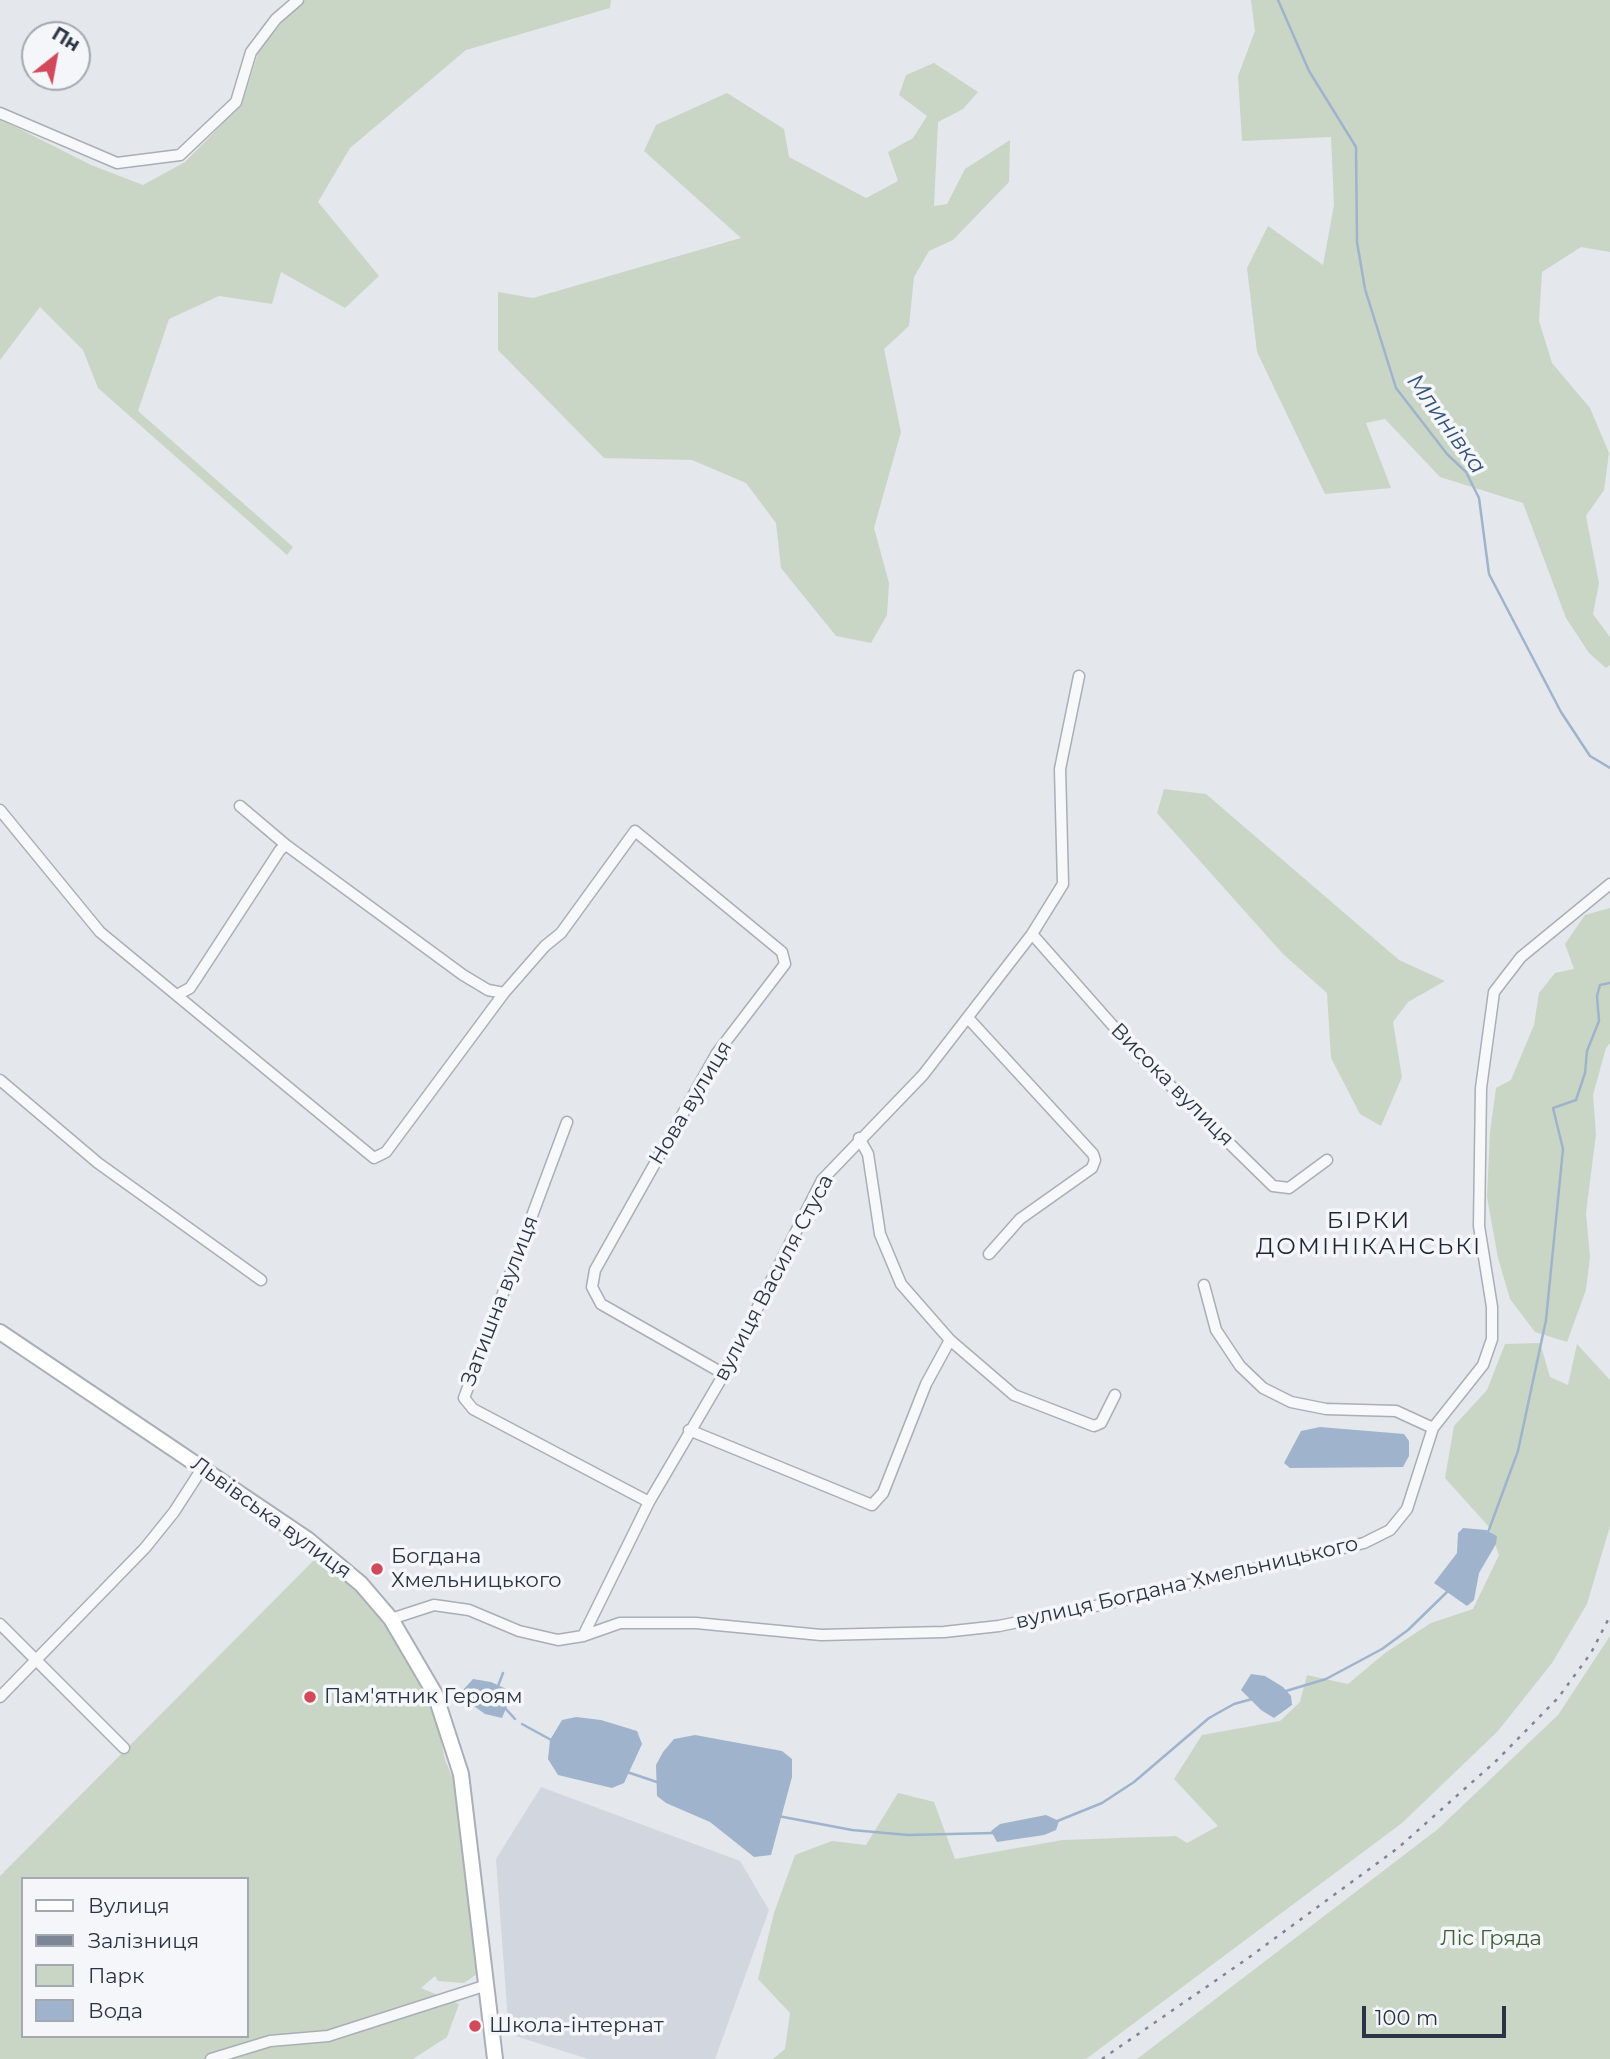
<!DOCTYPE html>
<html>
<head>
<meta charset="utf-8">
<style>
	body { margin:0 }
	#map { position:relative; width:1610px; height:2059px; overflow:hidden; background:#e4e7ec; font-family:Montserrat,sans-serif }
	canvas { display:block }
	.legend { position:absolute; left:21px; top:1877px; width:228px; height:161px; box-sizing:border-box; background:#f4f6f9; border:2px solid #a4a8b1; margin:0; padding:9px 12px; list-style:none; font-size:21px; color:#2b3445 }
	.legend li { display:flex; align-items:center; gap:14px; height:35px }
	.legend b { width:35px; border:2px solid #a4a8b1 }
	.north { position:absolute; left:21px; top:21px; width:70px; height:70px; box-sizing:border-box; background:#f4f6f9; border:2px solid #a4a8b1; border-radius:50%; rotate:31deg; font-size:19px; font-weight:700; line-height:28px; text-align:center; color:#2b3445 }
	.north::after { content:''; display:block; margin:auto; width:24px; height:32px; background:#d1495b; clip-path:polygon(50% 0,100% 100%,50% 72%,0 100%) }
	.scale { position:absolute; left:1362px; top:2006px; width:144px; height:32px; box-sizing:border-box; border:4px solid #2b3445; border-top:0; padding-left:9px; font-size:21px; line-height:24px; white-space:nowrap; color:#2b3445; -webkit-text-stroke:5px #f4f6f9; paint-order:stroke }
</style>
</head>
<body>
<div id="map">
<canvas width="1610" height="2059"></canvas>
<ul class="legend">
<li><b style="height:9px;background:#fff"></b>Вулиця</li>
<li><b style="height:9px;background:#7d8696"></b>Залізниця</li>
<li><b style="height:19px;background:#c9d6c5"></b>Парк</li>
<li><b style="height:19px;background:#9fb4cc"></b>Вода</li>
</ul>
<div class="north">Пн</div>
<div class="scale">100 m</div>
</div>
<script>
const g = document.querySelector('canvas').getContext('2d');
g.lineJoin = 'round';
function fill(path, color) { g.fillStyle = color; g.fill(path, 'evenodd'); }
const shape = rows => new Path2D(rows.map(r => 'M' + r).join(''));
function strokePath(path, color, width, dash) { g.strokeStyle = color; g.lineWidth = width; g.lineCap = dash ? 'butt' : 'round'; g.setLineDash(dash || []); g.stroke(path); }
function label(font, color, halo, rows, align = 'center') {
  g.font = font + ' Montserrat,sans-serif'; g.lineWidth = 7; g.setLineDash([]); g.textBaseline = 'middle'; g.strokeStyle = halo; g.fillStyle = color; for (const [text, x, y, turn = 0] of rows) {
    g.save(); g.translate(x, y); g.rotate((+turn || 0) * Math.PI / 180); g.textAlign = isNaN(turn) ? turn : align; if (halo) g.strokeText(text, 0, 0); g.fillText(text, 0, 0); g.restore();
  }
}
fill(shape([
	[541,1787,740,1861,769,1910,715,2059,588,2059,509,2034,496,1859]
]), '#d2d6de');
fill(shape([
	[305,0,611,0,610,8,466,50,350,148,318,202,379,276,345,308,281,272,272,304,219,296,169,319,138,411,293,547,287,555,98,388,83,350,40,307,0,360,0,119,91,165,143,185,185,162,242,104,259,50,284,20],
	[1251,0,1610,0,1610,252,1581,247,1542,272,1539,321,1552,363,1590,408,1609,453,1604,490,1586,516,1599,583,1593,614,1610,637,1610,665,1606,668,1589,653,1566,618,1523,503,1440,477,1385,419,1366,423,1391,488,1325,494,1257,352,1247,268,1268,226,1323,265,1334,205,1331,137,1242,141,1238,76,1255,31],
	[934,63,978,92,963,109,938,122,934,206,947,204,965,169,1010,140,1009,182,953,240,929,251,914,277,909,326,884,349,901,432,874,528,889,583,887,615,871,643,836,636,781,568,776,523,746,483,692,460,604,458,498,350,498,292,533,298,741,238,644,151,656,125,727,93,784,129,789,157,866,198,898,181,888,152,913,138,927,116,899,95,906,75],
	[1164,789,1206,794,1399,960,1445,981,1408,1002,1393,1022,1402,1077,1381,1126,1360,1114,1331,1058,1327,993,1283,954,1157,813],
	[1610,908,1610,1043,1606,1048,1593,1095,1596,1134,1586,1213,1590,1257,1586,1290,1567,1342,1535,1332,1510,1299,1498,1258,1487,1197,1490,1132,1496,1088,1511,1080,1534,1025,1539,993,1555,973,1574,969,1565,944,1585,915],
	[1540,1343,1550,1377,1568,1385,1577,1344,1610,1380,1610,1526,1587,1604,1552,1663,1498,1731,1402,1823,1086,2059,773,2059,785,2049,790,2013,758,1979,774,1913,795,1855,832,1841,866,1845,898,1793,934,1802,955,1859,1063,1840,1176,1836,1187,1843,1218,1826,1174,1779,1202,1735,1280,1721,1300,1702,1307,1675,1348,1684,1385,1653,1431,1623,1473,1609,1499,1555,1489,1527,1445,1478,1454,1426,1487,1390,1505,1344],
	[322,1552,361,1584,430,1685,445,1760,454,1781,480,1972,464,1983,438,1981,435,1976,421,1988,459,2004,447,2037,413,2059,0,2059,0,1876],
	[23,1879,247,1879,247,2036,23,2036],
	[1610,1636,1610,2059,1137,2059,1438,1829,1558,1715]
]), '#c9d6c5');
fill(shape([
	[1320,1427,1404,1434,1409,1441,1409,1456,1403,1467,1290,1468,1284,1463,1301,1431],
	[1463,1528,1486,1530,1497,1536,1496,1544,1479,1573,1474,1600,1467,1606,1434,1583,1457,1553,1458,1533],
	[1251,1674,1265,1676,1283,1687,1291,1696,1292,1705,1274,1718,1261,1710,1241,1690],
	[473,1679,491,1682,513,1692,502,1718,485,1714,464,1699,462,1691],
	[576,1717,601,1720,637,1731,642,1744,624,1783,612,1788,558,1775,548,1759,550,1740,562,1720],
	[695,1735,782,1751,792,1759,792,1777,771,1855,754,1857,710,1822,666,1803,657,1796,656,1765,663,1752,674,1739],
	[1046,1815,1059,1821,1056,1830,1044,1835,997,1842,991,1831,1000,1824]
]), '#9fb4cc');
strokePath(shape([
	[1278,0,1309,71,1356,147,1357,242,1365,289,1396,388,1447,454,1466,472,1479,498,1489,574,1561,712,1590,756,1610,768],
	[1487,1535,1518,1451,1546,1320,1563,1149,1553,1108,1576,1100,1585,1073,1587,1051,1599,1021,1597,996,1600,985,1610,983],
	[498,1686,503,1673],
	[1286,1691,1326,1679,1382,1649,1408,1630,1447,1592],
	[505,1708,515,1719],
	[522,1724,553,1741],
	[627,1772,657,1782],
	[778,1816,852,1830,908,1835,994,1833],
	[1055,1822,1102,1803,1134,1782,1209,1718,1234,1704,1252,1699]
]), '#9fb4cc', 2.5);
const minor = shape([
	[0,113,117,163,180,155,236,102,251,52,276,19,298,0],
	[240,806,286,845,463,975,488,990,504,993],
	[0,810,100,932,374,1158,386,1152,504,993,545,946,561,933,635,831,782,952,785,964,717,1053,595,1270,592,1287,601,1304,724,1374],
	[1032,934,1137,1053,1273,1186,1289,1188,1327,1160],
	[177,995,190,988,196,979,280,850,286,845],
	[968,1018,1093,1154,1095,1160,1092,1168,1020,1219,989,1254],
	[0,1080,98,1163,261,1280],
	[567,1122,464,1398,473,1409,649,1502],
	[859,1138,868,1154,880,1234,901,1284,950,1340,1014,1395,1094,1426,1101,1423,1115,1395],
	[1204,1285,1216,1330,1240,1366,1263,1388,1291,1402,1326,1409,1396,1411,1433,1428],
	[689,1430,872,1505,883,1493,926,1384,950,1340],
	[391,1619,434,1605,469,1610,519,1631,558,1640,583,1636,620,1623,696,1623,821,1635,944,1632,999,1626,1129,1599,1364,1543,1390,1530,1407,1509,1433,1428,1483,1365,1492,1339,1492,1307,1479,1226,1481,1088,1494,992,1521,957,1610,884],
	[0,1624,124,1748],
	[583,1636,649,1502,724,1374,822,1180,923,1075,1032,934,1063,884,1060,769,1079,676],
	[0,1697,145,1548,174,1512,203,1467],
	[211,2059,270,2041,328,2036,487,1985]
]);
const secondary = shape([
	[0,1332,307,1539,361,1584,391,1619,435,1694,461,1774,495,2059]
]);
strokePath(minor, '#a9aeb7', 13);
strokePath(secondary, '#a9aeb7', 18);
strokePath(minor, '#f7f8fa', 10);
strokePath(secondary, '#fff', 14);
strokePath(shape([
	[1102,2059,1244,1961,1398,1848,1496,1761,1558,1698,1591,1653,1610,1616]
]), '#7d8696', 2.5, [3.5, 7]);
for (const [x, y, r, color] of [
	[377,1569,7,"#d1495b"],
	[310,1697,7,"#d1495b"],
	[475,2026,7,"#d1495b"]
]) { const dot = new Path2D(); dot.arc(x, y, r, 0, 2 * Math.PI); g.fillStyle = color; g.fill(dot); strokePath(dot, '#f4f6f9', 2.5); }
label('21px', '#2b3445', '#f4f6f9', [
	["Висока вулиця",1172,1085,45],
	["Нова вулиця",691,1103,-59],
	["вулиця Василя Стуса",774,1278,-62],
	["Затишна вулиця",500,1301,-69],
	["Львівська вулиця",271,1518,36],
	["вулиця Богдана Хмельницького",1187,1583,-13]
]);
label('21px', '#2b3445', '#f4f6f9', [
	["Богдана",391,1557],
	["Хмельницького",391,1581],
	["Пам'ятник Героям",324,1697],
	["Школа-інтернат",489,2026]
], 'left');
label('21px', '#3f6138', '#f4f6f9', [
	["Ліс Гряда",1491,1939]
]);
label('italic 23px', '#34527a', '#f4f6f9', [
	["Млинівка",1446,424,54]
]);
g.letterSpacing = '2px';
label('23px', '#1d2536', '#f4f6f9', [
	["БІРКИ",1369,1221],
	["ДОМІНІКАНСЬКІ",1369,1247]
]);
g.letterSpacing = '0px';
</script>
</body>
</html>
